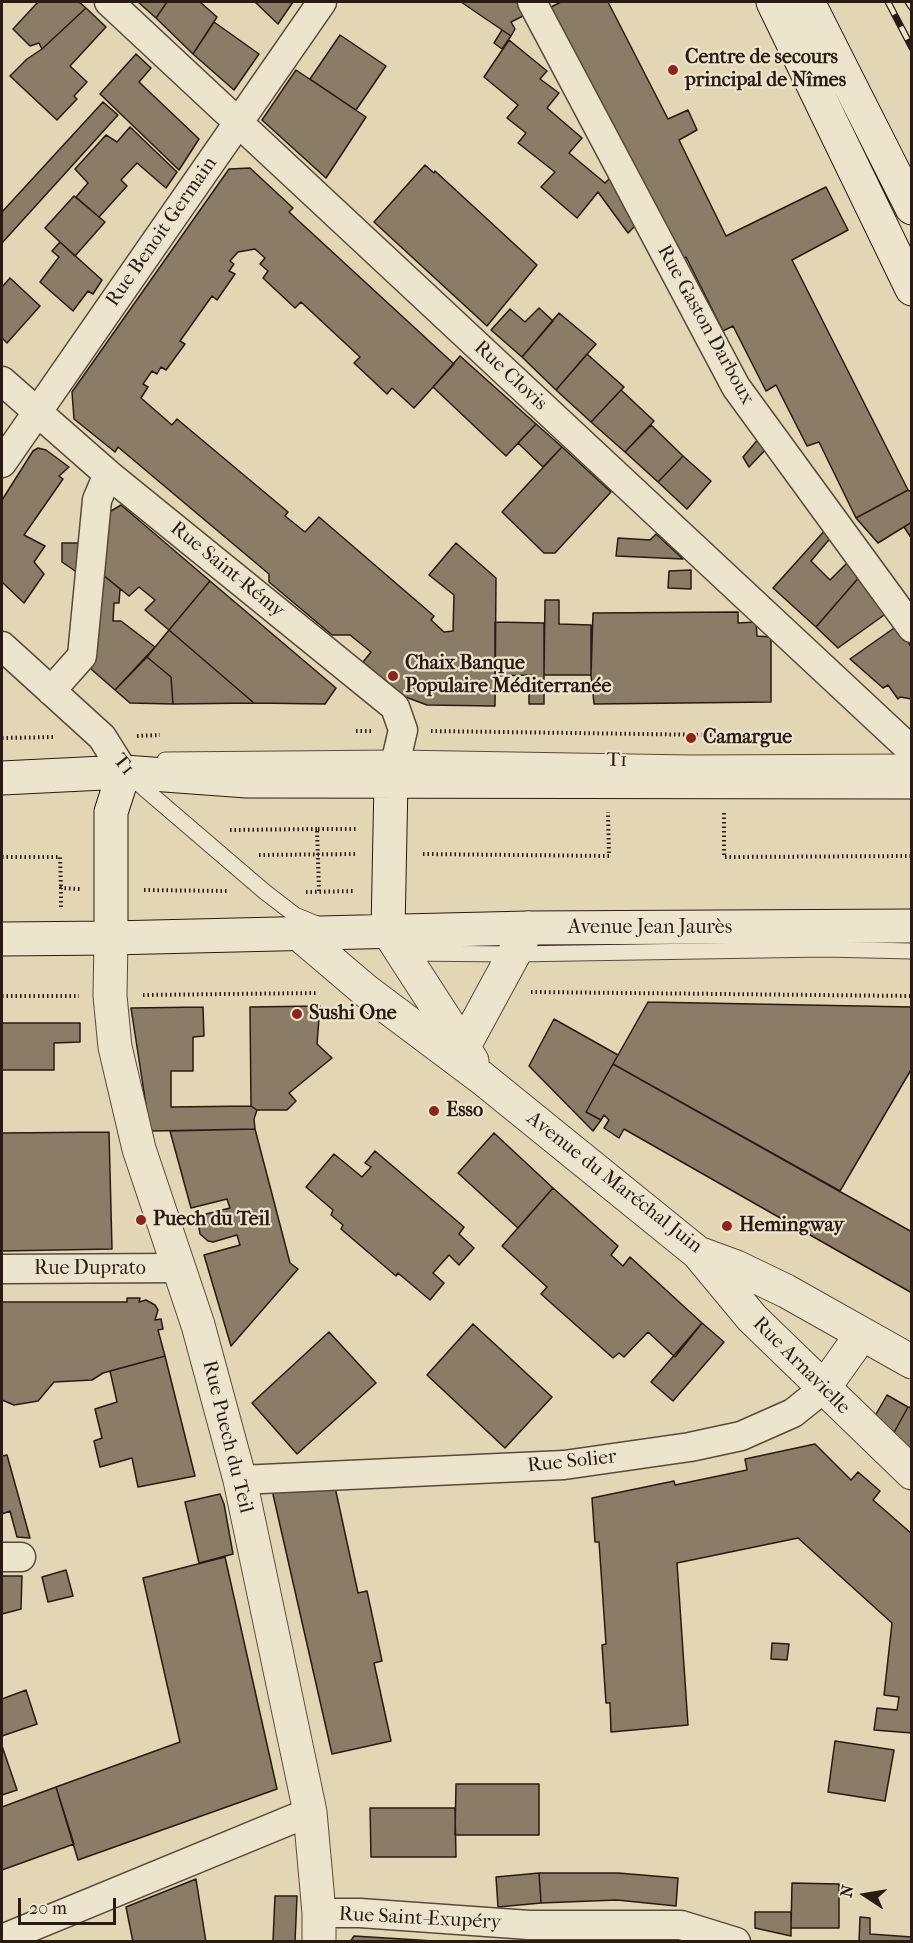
<!DOCTYPE html>
<html>
<head>
<meta charset="utf-8">
<style>
	body { margin:0 }
	#map { position:relative; width:913px; height:1943px; overflow:hidden; background:#e3d6b4; font-family:"IM FELL French Canon",serif }
	canvas { display:block }
	.frame { position:absolute; inset:0; border:3px solid #291b13; pointer-events:none }
	.north { position:absolute; left:835px; top:1865px; width:60px; height:60px; -webkit-text-stroke:4px #ede4ce; paint-order:stroke; rotate:282deg; font-size:16px; font-weight:700; line-height:24px; text-align:center; color:#291b13 }
	.north::after { content:''; display:block; margin:auto; width:21px; height:27px; background:#291b13; clip-path:polygon(50% 0,100% 100%,50% 72%,0 100%) }
	.scale { position:absolute; left:18px; top:1898px; width:98px; height:27px; box-sizing:border-box; border:3px solid #291b13; border-top:0; padding-left:8px; font-size:18px; line-height:21px; white-space:nowrap; color:#291b13; -webkit-text-stroke:4px #ede4ce; paint-order:stroke }
</style>
</head>
<body>
<div id="map">
<canvas width="913" height="1943"></canvas>
<div class="frame"></div>
<div class="north">N</div>
<div class="scale">20 m</div>
</div>
<script>
const g = document.querySelector('canvas').getContext('2d');
g.lineJoin = 'round';
function fill(path, color) { g.fillStyle = color; g.fill(path, 'evenodd'); }
const shape = rows => new Path2D(rows.map(r => 'M' + r).join(''));
function strokePath(path, color, width, dash) { g.strokeStyle = color; g.lineWidth = width; g.lineCap = dash ? 'butt' : 'round'; g.setLineDash(dash || []); g.stroke(path); }
function label(font, color, halo, rows, align = 'center') {
  g.font = font + ' "IM FELL French Canon",serif'; g.lineWidth = 4.5; g.setLineDash([]); g.textBaseline = 'middle'; g.strokeStyle = halo; g.fillStyle = color; for (const [text, x, y, turn = 0] of rows) {
    g.save(); g.translate(x, y); g.rotate((+turn || 0) * Math.PI / 180); g.textAlign = isNaN(turn) ? turn : align; if (halo) g.strokeText(text, 0, 0); g.fillText(text, 0, 0); g.restore();
  }
}
const building = shape([
	[38,2,79,2,86,8,42,49,39,43,30,46,13,29,38,2],
	[138,2,167,2,156,18,138,2],
	[167,2,200,2,217,17,193,54,156,18,167,2],
	[255,2,293,2,278,24,255,2],
	[461,2,521,2,527,14,511,22,515,29,511,36,461,2],
	[561,2,608,2,668,119,688,110,697,130,679,140,726,236,826,187,848,230,792,260,908,490,856,518,819,442,807,446,776,385,766,391,733,326,723,331,686,257,676,262,549,8,561,2],
	[86,8,106,27,70,66,87,82,74,96,77,99,57,120,10,76,27,59,42,49,86,8],
	[214,22,259,54,234,90,193,54,214,22],
	[502,30,511,36,502,49,494,43,502,30],
	[340,35,386,66,356,110,310,79,340,35],
	[509,40,547,71,540,79,559,93,547,108,582,138,569,153,605,183,612,176,637,224,628,233,598,192,577,218,541,187,555,172,518,143,526,133,507,118,518,105,484,77,509,40],
	[136,54,151,68,139,82,199,139,179,170,100,94,136,54],
	[296,70,366,117,326,178,262,120,296,70],
	[103,102,118,115,2,243,2,212,103,102],
	[130,127,177,172,166,188,137,163,121,180,127,186,99,217,76,197,88,183,75,169,106,135,117,142,130,127],
	[425,165,434,173,435,171,537,265,487,326,374,222,425,165],
	[250,168,293,208,289,212,454,364,414,408,392,388,387,394,354,363,360,357,301,302,295,308,263,278,268,271,260,264,265,258,255,249,238,252,230,261,234,264,229,271,235,274,217,300,212,296,180,341,185,344,166,370,161,367,157,374,152,371,143,384,148,387,141,398,172,425,177,419,288,512,285,516,305,532,319,517,434,616,431,620,444,632,453,631,454,595,429,575,456,543,496,578,495,706,427,705,403,696,363,662,371,652,350,635,332,635,269,582,269,574,118,447,115,452,74,419,72,392,167,257,229,169,250,168],
	[74,196,105,222,75,256,45,228,74,196],
	[60,242,102,280,93,294,88,291,73,311,40,282,59,257,52,251,60,242],
	[10,278,40,306,7,343,2,338,2,287,10,278],
	[539,308,553,321,522,357,491,330,510,309,525,322,539,308],
	[559,313,596,344,556,390,522,357,559,313],
	[587,354,624,387,591,422,556,390,587,354],
	[460,356,536,424,506,456,433,387,460,356],
	[621,390,654,421,625,452,591,422,621,390],
	[536,424,562,447,543,467,518,443,536,424],
	[651,425,683,456,658,482,625,452,651,425],
	[760,437,768,447,749,467,743,457,760,437],
	[562,447,611,492,555,553,544,553,502,512,562,447],
	[38,448,46,450,69,467,59,476,63,479,24,535,45,546,34,562,44,574,24,603,2,582,2,500,33,451,38,448],
	[683,456,711,481,687,509,658,482,683,456],
	[908,490,909,491,912,490,912,522,878,543,856,518,908,490],
	[121,505,210,581,169,630,145,610,155,600,139,587,129,596,97,570,101,517,121,505],
	[912,522,912,539,904,527,912,522],
	[827,528,833,535,811,561,830,580,850,560,861,575,816,627,773,588,827,528],
	[656,534,683,559,616,556,618,538,650,540,656,534],
	[62,543,79,543,78,573,62,562,62,543],
	[97,570,120,589,119,603,114,603,113,621,121,621,155,647,115,690,91,669,97,570],
	[691,570,691,589,668,588,669,571,691,570],
	[861,575,887,613,838,648,816,627,861,575],
	[210,581,336,688,325,704,254,703,169,630,210,581],
	[545,600,559,600,559,624,591,625,591,675,544,675,545,600],
	[738,612,738,623,756,622,757,636,771,637,771,702,594,704,591,675,593,613,738,612],
	[495,622,544,623,544,704,529,704,529,681,531,675,495,676,495,622],
	[897,626,912,648,912,699,900,697,898,699,888,685,883,688,850,659,897,626],
	[169,630,254,703,173,704,171,677,147,657,169,630],
	[147,657,171,677,173,704,130,703,115,690,147,657],
	[648,1002,912,1007,912,1068,840,1191,613,1064,648,1002],
	[320,1006,317,1044,332,1058,289,1093,296,1101,287,1110,257,1110,251,1106,250,1007,320,1006],
	[203,1007,204,1036,193,1037,193,1071,171,1071,171,1107,251,1106,257,1110,254,1119,255,1129,150,1131,131,1008,203,1007],
	[554,1019,618,1055,586,1112,601,1120,593,1131,529,1066,554,1019],
	[2,1023,80,1023,80,1042,54,1043,54,1070,2,1070,2,1023],
	[613,1064,912,1232,912,1293,624,1129,619,1138,604,1128,609,1120,604,1115,601,1120,586,1112,613,1064],
	[255,1129,290,1263,298,1269,231,1346,204,1255,240,1245,237,1235,213,1242,208,1241,200,1234,199,1228,200,1222,206,1214,230,1208,227,1199,191,1208,170,1131,255,1129],
	[109,1132,112,1249,2,1251,2,1133,109,1132],
	[494,1133,553,1188,518,1228,458,1173,494,1133],
	[375,1151,464,1227,459,1234,474,1248,459,1265,449,1255,433,1273,444,1283,430,1300,398,1273,396,1276,341,1229,343,1225,331,1215,333,1210,306,1187,334,1154,362,1177,371,1167,365,1163,375,1151],
	[553,1188,618,1246,611,1255,623,1266,630,1257,702,1323,675,1357,648,1332,624,1357,619,1353,613,1358,541,1294,547,1287,502,1246,553,1188],
	[127,1298,140,1298,139,1302,146,1300,155,1305,158,1310,155,1320,161,1319,163,1329,158,1330,165,1356,103,1373,92,1380,54,1382,38,1401,14,1405,2,1400,2,1302,127,1302,127,1298],
	[702,1323,724,1342,673,1401,651,1382,702,1323],
	[473,1324,552,1397,505,1448,427,1375,473,1324],
	[329,1332,376,1383,297,1454,252,1403,329,1332],
	[165,1356,195,1476,138,1487,132,1458,100,1467,94,1441,102,1438,95,1409,117,1402,110,1371,165,1356],
	[887,1395,908,1407,891,1438,872,1421,887,1395],
	[908,1407,912,1408,912,1457,891,1438,908,1407],
	[815,1444,851,1480,858,1472,880,1491,873,1500,912,1534,912,1733,874,1730,877,1708,897,1710,899,1697,884,1695,892,1623,798,1538,677,1563,688,1725,611,1732,610,1703,606,1703,602,1645,606,1644,599,1542,595,1542,592,1498,674,1481,675,1485,747,1470,745,1459,815,1444],
	[7,1455,30,1538,17,1537,10,1511,2,1514,2,1456,7,1455],
	[335,1487,358,1593,367,1591,382,1661,374,1663,391,1741,332,1754,272,1490,335,1487],
	[220,1494,224,1504,233,1554,199,1563,185,1502,220,1494],
	[225,1557,277,1789,78,1860,56,1787,180,1742,143,1578,225,1557],
	[66,1570,73,1596,48,1602,42,1577,66,1570],
	[2,1576,22,1576,21,1609,2,1614,2,1576],
	[772,1643,789,1644,787,1660,771,1659,772,1643],
	[26,1690,37,1724,2,1736,2,1699,26,1690],
	[835,1741,894,1750,885,1801,828,1792,835,1741],
	[2,1746,17,1790,2,1795,2,1746],
	[456,1784,539,1784,539,1835,455,1835,456,1784],
	[56,1787,74,1844,2,1870,2,1807,56,1787],
	[370,1808,455,1808,456,1857,371,1857,370,1808],
	[539,1873,541,1903,498,1907,496,1877,539,1873],
	[539,1873,618,1873,678,1878,676,1906,617,1900,541,1903,539,1873],
	[196,1879,206,1942,133,1942,126,1907,196,1879],
	[792,1883,839,1884,839,1928,791,1928,792,1883],
	[275,1896,297,1896,295,1942,255,1942,273,1941,275,1896],
	[755,1912,791,1912,791,1936,755,1928,755,1912],
	[860,1917,870,1918,870,1934,912,1937,912,1942,859,1942,860,1917],
	[354,1936,434,1941,434,1942,350,1942,354,1936]
]);
fill(building, '#8a7c67');
strokePath(building, '#291b13', 1.5);
const service = shape([
	[165,760,397,758,690,763,912,762],
	[132,778,265,892,295,915,317,924],
	[402,953,514,954,824,949,912,951]
]);
const minor = shape([
	[109,2,912,751],
	[532,2,736,387,912,628],
	[2,381,108,474,395,707,403,730,391,781],
	[2,463,322,2],
	[2,646,102,737,124,772],
	[51,691,82,656,97,500,108,474],
	[2,1269,178,1268],
	[240,1480,564,1465,690,1447,741,1436,793,1413,823,1389],
	[2,1557,21,1557],
	[319,1913,360,1913,529,1925,681,1925,736,1942],
	[2,1939,310,1812]
]);
const tertiary = shape([
	[388,931,472,1061],
	[299,934,366,991,482,1078,698,1253,736,1267,786,1291,912,1362],
	[111,938,110,996,115,1047,139,1149,198,1325,240,1480,310,1812,319,1913,319,1942],
	[463,1048,528,928],
	[698,1253,752,1318,912,1473],
	[823,1389,862,1334]
]);
const secondary = shape([
	[773,2,912,289],
	[808,2,912,208],
	[2,778,124,772,247,781,912,782],
	[388,931,391,781],
	[111,938,111,812,124,772],
	[2,939,111,938,528,928,912,926]
]);
strokePath(service, '#584a3b', 17);
strokePath(minor, '#584a3b', 31);
strokePath(tertiary, '#584a3b', 35);
strokePath(secondary, '#291b13', 35);
strokePath(shape([
	[356,731,373,731],
	[431,731,784,736],
	[137,736,160,735],
	[2,738,55,737],
	[724,813,724,857,912,856],
	[230,830,317,829],
	[423,854,609,856,608,812],
	[259,855,356,854],
	[2,857,60,857,61,888],
	[144,890,227,891],
	[319,891,317,829,357,829],
	[306,892,355,891],
	[61,907,61,888,80,889],
	[531,992,912,996],
	[143,995,316,993],
	[2,996,79,996]
]), '#291b13', 4, [1.5, 3]);
strokePath(service, '#ede4ce', 15);
strokePath(minor, '#ede4ce', 28);
strokePath(tertiary, '#ede4ce', 33);
strokePath(secondary, '#ede4ce', 33);
const rail = shape([
	[888,2,912,48],
	[908,2,912,8]
]);
strokePath(rail, '#291b13', 7);
strokePath(rail, '#ede4ce', 4.5, [14]);
for (const [x, y, r, color] of [
	[673,70,6,"#8f2418"],
	[393,676,6,"#8f2418"],
	[691,738,6,"#8f2418"],
	[297,1014,6,"#8f2418"],
	[434,1111,6,"#8f2418"],
	[141,1220,6,"#8f2418"],
	[727,1226,6,"#8f2418"]
]) { const dot = new Path2D(); dot.arc(x, y, r, 0, 2 * Math.PI); g.fillStyle = color; g.fill(dot); strokePath(dot, '#ede4ce', 2); }
label('bold 20px', '#291b13', '#ede4ce', [
	["Centre de secours",685,58],
	["principal de Nîmes",685,81],
	["Chaix Banque",405,664],
	["Populaire Méditerranée",405,687],
	["Camargue",703,738],
	["Sushi One",309,1014],
	["Esso",446,1111],
	["Puech du Teil",153,1220],
	["Hemingway",739,1226]
], 'left');
label('20px', '#291b13', '#ede4ce', [
	["Rue Benoit Germain",162,232,-55],
	["Rue Gaston Darboux",705,325,61],
	["Rue Clovis",510,376,43],
	["Rue Saint-Rémy",227,570,39],
	["T1",617,761,1],
	["T1",123,765,51],
	["Avenue Jean Jaurès",650,928],
	["Avenue du Maréchal Juin",614,1183,38],
	["Rue Duprato",90,1269],
	["Rue Arnavielle",801,1366,45],
	["Rue Puech du Teil",227,1437,76],
	["Rue Solier",572,1462,-6],
	["Rue Saint-Exupéry",420,1919,3]
]);
</script>
</body>
</html>
